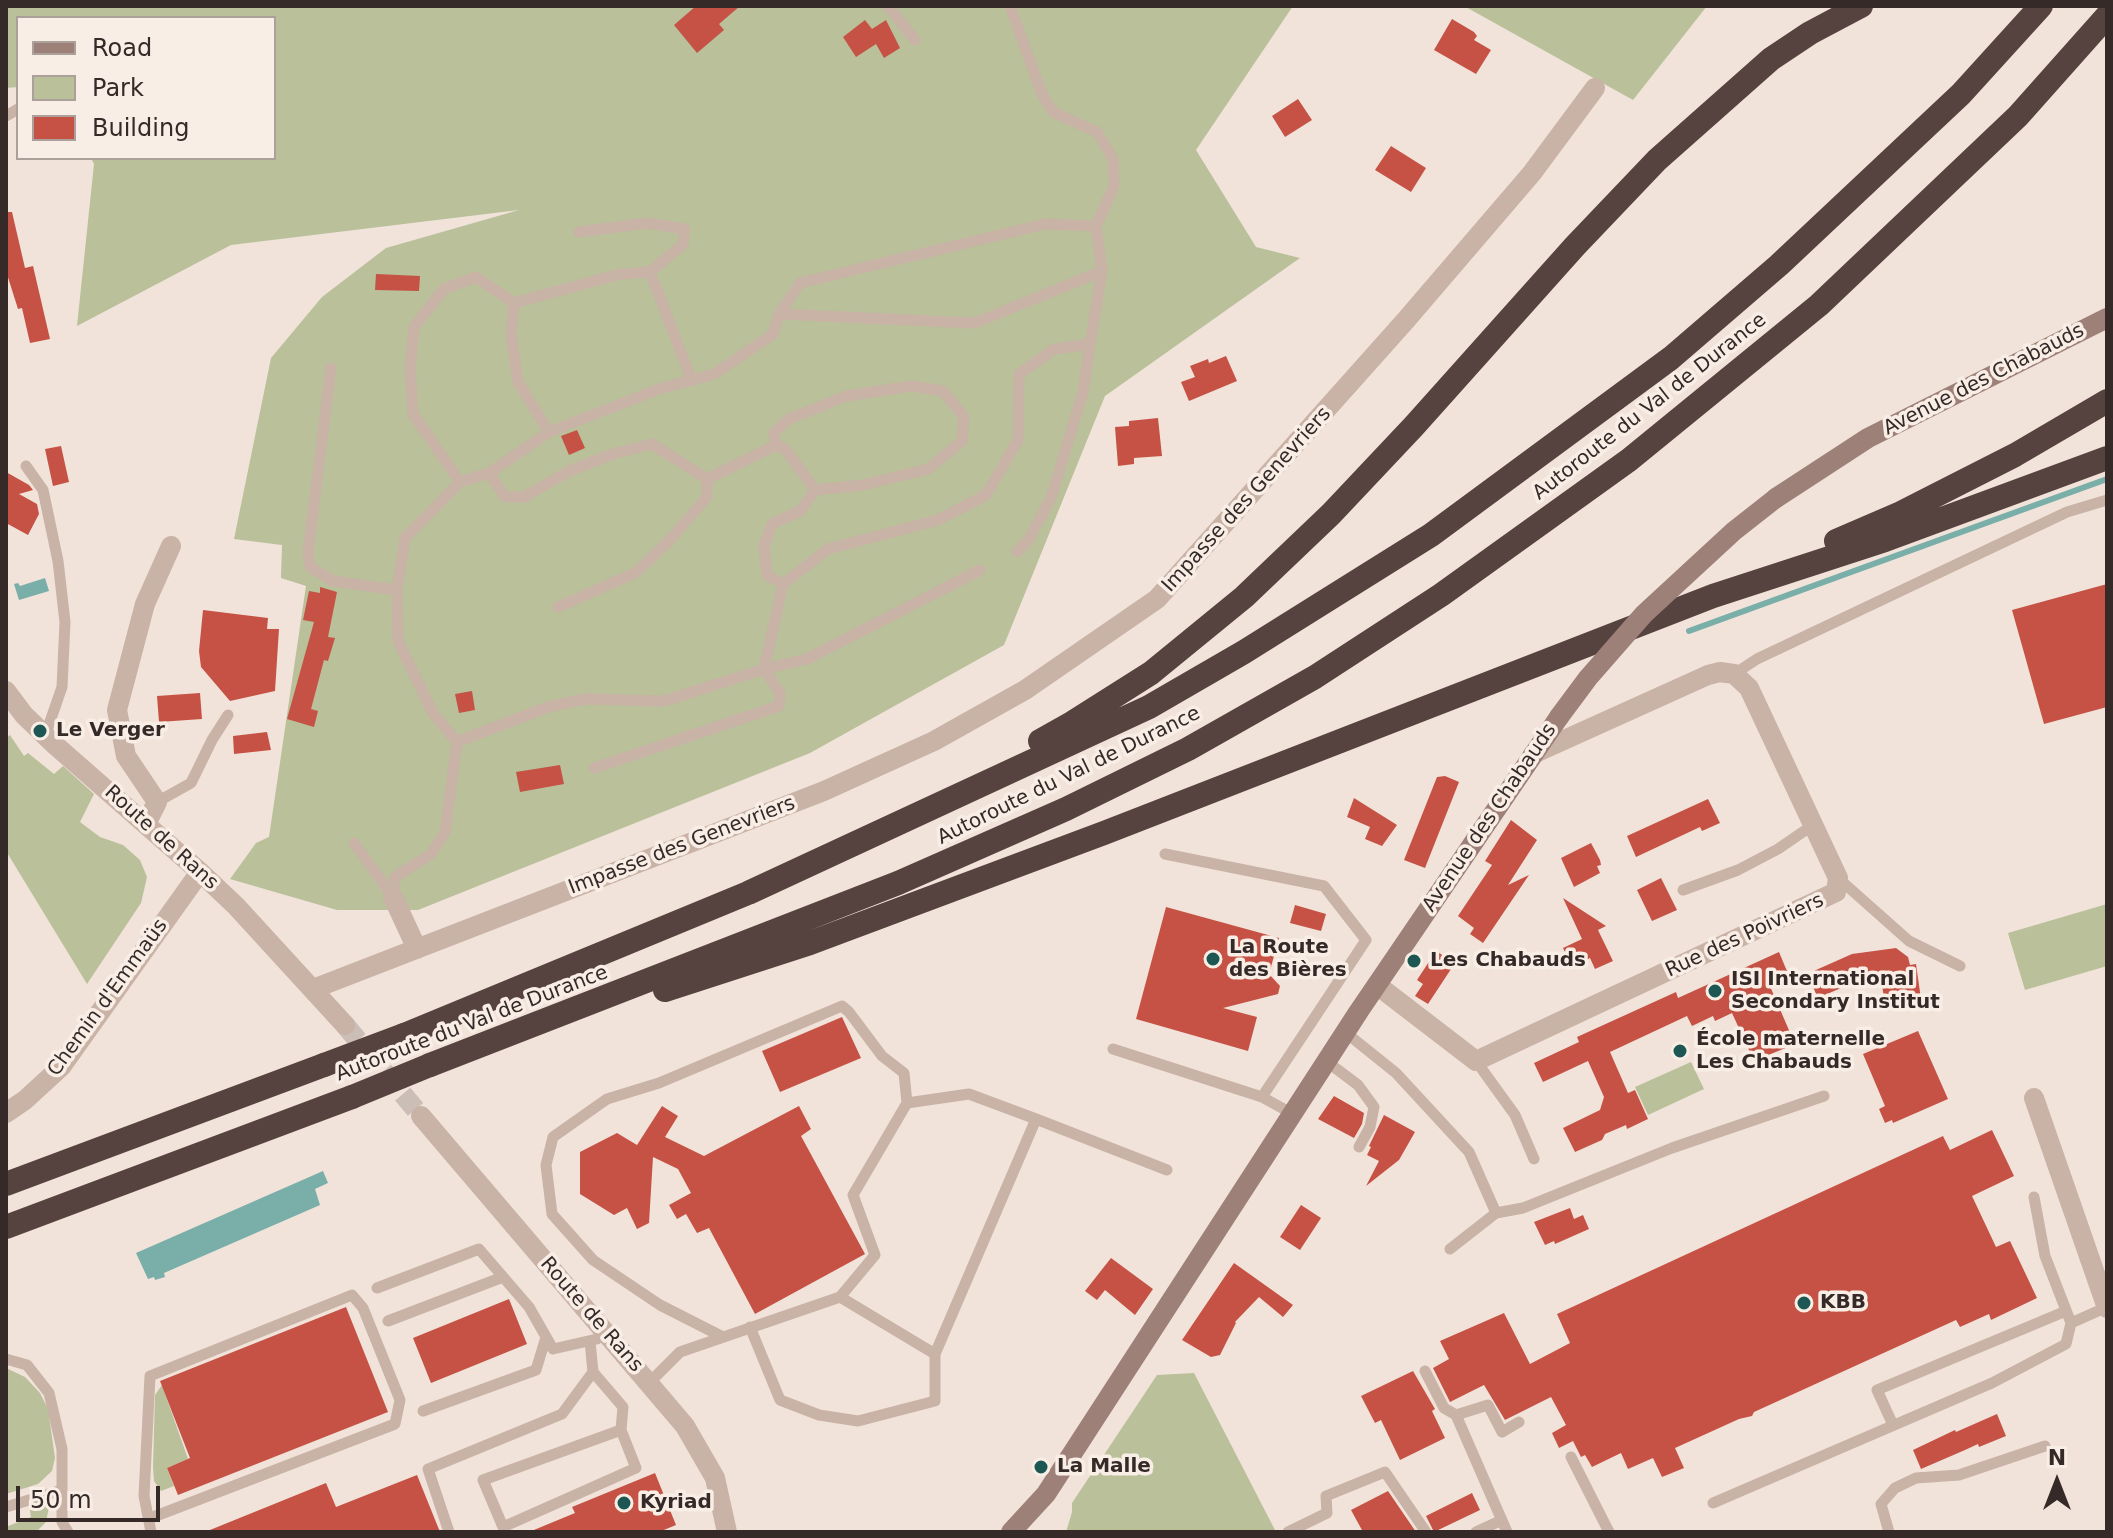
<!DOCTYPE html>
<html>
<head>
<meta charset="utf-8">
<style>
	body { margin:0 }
	#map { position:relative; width:2113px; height:1538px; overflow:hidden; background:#f1e3da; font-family:"DejaVu Sans",sans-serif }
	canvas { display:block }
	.frame { position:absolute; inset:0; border:8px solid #352a27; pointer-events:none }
	.legend { position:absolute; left:16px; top:16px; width:260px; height:144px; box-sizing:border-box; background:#f9eee6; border:2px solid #aba09a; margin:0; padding:10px 14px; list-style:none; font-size:24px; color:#352a27 }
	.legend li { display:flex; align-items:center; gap:16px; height:40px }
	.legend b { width:40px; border:2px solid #aba09a }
	.north { position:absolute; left:2017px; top:1442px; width:80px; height:80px; -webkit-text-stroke:6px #f9eee6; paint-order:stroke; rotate:0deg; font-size:22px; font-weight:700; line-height:32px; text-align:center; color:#352a27 }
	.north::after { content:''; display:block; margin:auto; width:28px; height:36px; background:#352a27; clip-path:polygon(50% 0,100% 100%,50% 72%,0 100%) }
	.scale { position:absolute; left:16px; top:1486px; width:144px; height:36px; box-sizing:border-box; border:4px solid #352a27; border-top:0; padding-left:10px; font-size:24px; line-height:28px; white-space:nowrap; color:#352a27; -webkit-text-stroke:6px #f9eee6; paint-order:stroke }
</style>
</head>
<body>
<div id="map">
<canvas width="2113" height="1538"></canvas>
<div class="frame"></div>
<ul class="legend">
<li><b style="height:10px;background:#9d8078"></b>Road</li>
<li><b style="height:22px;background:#b9c09a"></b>Park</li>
<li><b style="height:22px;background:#c55244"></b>Building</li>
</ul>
<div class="north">N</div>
<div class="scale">50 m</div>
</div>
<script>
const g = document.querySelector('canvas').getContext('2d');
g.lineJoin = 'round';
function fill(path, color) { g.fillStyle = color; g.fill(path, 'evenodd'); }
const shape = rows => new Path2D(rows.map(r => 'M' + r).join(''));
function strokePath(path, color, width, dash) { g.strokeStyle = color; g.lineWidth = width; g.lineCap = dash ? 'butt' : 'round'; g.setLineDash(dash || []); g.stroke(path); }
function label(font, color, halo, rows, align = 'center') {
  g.font = font + ' "DejaVu Sans",sans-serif'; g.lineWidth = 7; g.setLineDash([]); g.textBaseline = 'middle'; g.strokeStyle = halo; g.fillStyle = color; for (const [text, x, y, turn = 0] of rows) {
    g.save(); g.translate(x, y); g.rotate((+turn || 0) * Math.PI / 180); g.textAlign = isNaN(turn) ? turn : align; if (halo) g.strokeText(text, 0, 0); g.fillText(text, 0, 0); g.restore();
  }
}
fill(shape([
	[6,6,1293,6,1196,150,1256,247,1300,258,1105,396,1004,645,810,753,418,910,337,910,230,879,256,843,269,837,306,586,281,578,282,545,234,539,271,358,322,297,386,248,519,210,231,245,77,326,94,164,91,158,274,158,274,18,18,18,18,87,6,88],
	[1464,6,1707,6,1633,100],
	[10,735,24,756,28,753,54,774,63,766,94,794,80,822,100,837,123,845,140,860,147,877,141,903,87,984,6,851,6,738],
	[2107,904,2107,966,2025,990,2008,933],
	[1691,1062,1704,1089,1648,1115,1635,1087],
	[6,1368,25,1377,40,1393,48,1409,55,1458,52,1471,38,1484,6,1494],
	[1194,1373,1276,1532,1066,1532,1072,1512,1072,1503,1157,1375],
	[162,1385,188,1459,167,1468,174,1486,161,1491,154,1481,153,1467,155,1395],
	[43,1504,49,1507,46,1522,36,1532,6,1532,6,1527,31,1517,29,1505]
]), '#b9c09a');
fill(shape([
	[45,578,49,591,19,600,14,584,18,583,20,586],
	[323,1171,328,1183,315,1189,320,1205,164,1273,165,1277,155,1280,154,1277,148,1279,136,1253]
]), '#79aea9');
strokePath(shape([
	[1689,631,2107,479]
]), '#79aea9', 6);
fill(shape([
	[696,6,740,6,719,24,724,30,697,53,674,25],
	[1452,19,1474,32,1477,36,1474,40,1491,50,1476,74,1434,50],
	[865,20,872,29,886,20,900,48,884,58,876,44,856,57,843,37],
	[1298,99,1312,120,1285,137,1272,116],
	[1391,146,1426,168,1411,192,1375,170],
	[6,212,12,212,25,268,33,266,50,339,30,343,22,308,18,309,6,271],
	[376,274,420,276,419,291,375,290],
	[1226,356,1237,381,1189,401,1181,382,1195,377,1190,366,1208,359,1209,363],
	[1158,418,1162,456,1134,458,1134,464,1118,466,1115,427,1129,426,1129,421],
	[577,430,585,448,569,455,561,436],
	[61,446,69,482,53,486,45,449],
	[6,472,29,485,33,490,19,494,37,504,39,514,28,535,6,523],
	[2107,584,2107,707,2044,724,2012,610],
	[320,587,337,592,328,637,335,638,328,661,324,660,311,709,318,711,314,727,287,719,314,622,303,620,309,591,320,593],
	[203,610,268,618,267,629,279,629,275,691,230,701,201,667,199,651],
	[472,691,475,710,459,713,455,694],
	[200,693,202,719,159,722,157,696],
	[267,732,271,750,234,754,233,736],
	[560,765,564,784,520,792,516,772],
	[1445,776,1459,782,1425,868,1404,860,1437,777],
	[1354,798,1397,825,1382,846,1365,839,1370,827,1347,817],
	[1708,799,1720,823,1702,831,1700,827,1636,857,1627,836],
	[1511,820,1537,840,1508,885,1529,875,1483,943,1470,934,1474,928,1458,916,1492,865,1485,861],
	[1591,843,1600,860,1601,865,1597,866,1600,873,1574,887,1561,858],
	[1661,878,1677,910,1652,921,1637,890],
	[1563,898,1606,926,1598,930,1613,961,1595,969,1590,958,1572,967,1563,948,1582,939],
	[1295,905,1326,914,1321,931,1290,923],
	[1166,907,1279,938,1269,974,1280,986,1278,994,1223,1008,1257,1017,1248,1051,1136,1019],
	[1896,948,1908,957,1910,965,1916,964,1921,999,1885,1005,1880,971,1818,998,1807,974,1852,954],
	[1436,951,1455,963,1428,1004,1415,996,1423,984,1417,980],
	[1779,952,1789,976,1769,984,1795,1044,1754,1061,1732,1013,1715,1021,1713,1016,1692,1026,1687,1016,1610,1052,1628,1093,1635,1090,1648,1119,1627,1129,1626,1125,1605,1134,1602,1140,1575,1152,1563,1128,1600,1110,1604,1097,1588,1061,1543,1082,1534,1063,1579,1042,1577,1037,1676,992,1678,998],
	[842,1017,861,1058,780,1092,762,1051],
	[1918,1031,1948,1099,1893,1123,1892,1120,1885,1123,1879,1109,1885,1106,1863,1054],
	[1334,1096,1364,1113,1362,1124,1354,1138,1318,1119],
	[662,1106,678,1116,665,1137,704,1156,799,1106,811,1129,801,1136,865,1254,755,1314,709,1228,697,1233,686,1214,677,1219,669,1205,691,1193,678,1169,653,1157,649,1223,637,1229,627,1208,614,1215,580,1194,580,1152,617,1133,637,1145],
	[1384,1115,1415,1132,1399,1160,1366,1186,1379,1161,1367,1155,1371,1147,1369,1146],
	[1992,1130,2014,1176,1972,1196,1996,1247,2010,1241,2037,1298,1991,1320,1989,1314,1960,1327,1956,1320,1754,1412,1752,1416,1739,1419,1675,1448,1684,1468,1662,1477,1653,1458,1628,1469,1621,1453,1592,1467,1585,1455,1581,1457,1573,1441,1559,1448,1552,1433,1566,1425,1551,1397,1505,1420,1484,1385,1450,1402,1433,1368,1449,1359,1440,1341,1504,1313,1530,1364,1570,1343,1557,1314,1943,1136,1950,1150],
	[1301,1205,1321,1218,1300,1250,1280,1237],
	[1570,1208,1574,1219,1583,1215,1589,1229,1555,1244,1554,1241,1545,1245,1534,1222],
	[1111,1258,1153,1289,1135,1315,1105,1290,1097,1300,1085,1291],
	[1234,1263,1293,1305,1283,1317,1259,1297,1235,1322,1236,1323,1220,1355,1211,1357,1182,1340],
	[509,1299,527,1344,431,1383,413,1338],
	[346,1307,388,1412,178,1495,167,1468,190,1458,160,1381],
	[1413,1371,1435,1409,1432,1411,1445,1438,1400,1460,1381,1420,1375,1423,1361,1396],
	[1997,1414,2006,1436,1979,1447,1978,1444,1965,1450,1921,1469,1913,1450,1955,1430,1956,1432],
	[655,1473,676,1525,659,1532,529,1532,575,1513,572,1507],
	[417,1475,440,1532,205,1532,326,1483,336,1507],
	[1388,1491,1416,1532,1363,1532,1351,1510],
	[1472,1493,1480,1510,1434,1532,1426,1516]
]), '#c55244');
strokePath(shape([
	[345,1025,421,1116]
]), '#cbbeb6', 20, [20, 10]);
strokePath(shape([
	[888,6,915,40],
	[6,116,18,109],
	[579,232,647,223,685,229,683,244,650,272,692,381],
	[779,314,975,323,1102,271],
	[331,368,308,552,310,567,333,581,397,590],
	[549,432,518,382,511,334,514,303,620,274,650,272],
	[26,466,43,490,58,561,65,622,62,687,45,736],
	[489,473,505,497,524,497,569,471,613,454,652,444,707,479,707,497,669,541,635,573,558,607],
	[707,479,776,445],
	[460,482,413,414,410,368,414,327,444,289,476,277,514,303],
	[1017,552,1029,539,1051,498,1083,392,1090,344],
	[783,584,767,575,764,546,772,524,800,511,815,490,863,485,928,469,962,441,964,417,943,391,912,386,846,396,789,419,774,433,776,445,786,450,815,490],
	[1734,674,1757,659,2067,512,2107,500],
	[457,742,433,713,398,641,397,590,405,538,460,482,489,473,549,432,659,389,714,374,773,334,779,314,800,283,1045,224,1096,226],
	[594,768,779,706,780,693,764,669,807,659,980,570],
	[157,802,191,783,212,740,228,715],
	[354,843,393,897],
	[1165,854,1324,886,1366,940,1262,1097],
	[1838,878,1909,941,1960,966],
	[1683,890,1738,870,1778,849,1813,825],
	[393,897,395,877,431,854,445,832,457,742,548,707,585,699,664,701,764,669,783,584,828,549,938,520,986,495,1018,440,1019,374,1054,349,1090,344,1102,271,1096,226,1114,186,1113,159,1097,132,1053,112,1042,94,1010,6],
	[1345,1032,1396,1073,1469,1152,1496,1213,1450,1249],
	[1113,1049,1262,1097,1291,1113],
	[1326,1061,1358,1085,1374,1107,1370,1127,1359,1147],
	[1476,1061,1515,1115,1534,1159],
	[2034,1197,2045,1256,2071,1323,2107,1307],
	[1496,1213,1523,1208,1672,1148,1824,1096],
	[377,1288,479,1249,529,1307,553,1349,597,1339],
	[840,1297,875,1255,853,1195,907,1103,969,1094,1036,1119],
	[388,1321,503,1277],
	[750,1327,780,1400,819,1415,858,1421,935,1401,935,1354],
	[721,1336,660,1305,593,1260,552,1214,546,1165,553,1137,607,1099,659,1083,842,1006,849,1012,882,1056,904,1073,907,1103],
	[6,1359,27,1365,49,1393,62,1449,62,1522,68,1532],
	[1425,1371,1444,1408,1456,1415,1507,1532],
	[593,1372,623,1407,621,1430,483,1480,503,1527,636,1468,621,1430],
	[649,1383,680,1352,840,1297,935,1354,1036,1119,1167,1170],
	[423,1411,536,1370,546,1337],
	[1456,1415,1488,1405,1502,1432,1519,1422],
	[1893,1425,1877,1390,2066,1311],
	[1571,1457,1609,1532],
	[1713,1503,1992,1383,2066,1344,2071,1323],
	[6,1507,62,1490],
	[148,1519,395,1424,400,1400,363,1308,352,1295,150,1376,144,1496,151,1532],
	[449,1532,428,1469,562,1414,593,1372,590,1341],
	[1288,1532,1327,1513,1326,1496,1385,1472,1426,1532],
	[1476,1532,1502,1520],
	[1889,1532,1881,1504,1895,1488,1916,1478,1959,1475,2045,1446]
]), '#c9b2a6', 11);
strokePath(shape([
	[146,824,157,802,126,756,117,710,145,604,171,546],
	[393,897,417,949],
	[1377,985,1476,1061,1836,892,1838,878,1749,688,1734,674,1720,672,1708,675,1533,754],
	[313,989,824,791,934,741,1025,690,1157,599,1406,320,1532,173,1595,88],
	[2034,1098,2107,1308]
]), '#c9b2a6', 20);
strokePath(shape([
	[6,691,24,715,55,745,200,872,236,906,345,1025],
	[6,1113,25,1100,61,1067,200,872],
	[421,1116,685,1426,715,1478,727,1532]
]), '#c9b2a6', 20);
strokePath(shape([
	[1776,498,1868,438,2107,318],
	[1011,1532,1046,1494,1359,1011,1559,717]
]), '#9d8078', 20);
strokePath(shape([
	[1836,541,1901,513,2015,455,2107,401],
	[1040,741,1072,723,1151,673,1244,597,1331,514,1414,426,1575,246,1657,160,1771,59,1810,33,1861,6],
	[665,990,810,943,1104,833,1713,596,1885,540,2107,458],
	[404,1035,748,893,1149,707,1244,652,1431,535,1671,358,1779,265,1961,94,2041,6],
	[430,1065,898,883,1066,809,1188,749,1315,677,1441,595,1629,460,1819,305,2018,116,2107,16],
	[6,1184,324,1065],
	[6,1227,352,1097]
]), '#56423e', 24);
strokePath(shape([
	[1559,717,1588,678,1644,614,1734,531,1776,498]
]), '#9d8078', 20);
strokePath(shape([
	[324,1065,404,1035],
	[352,1097,430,1065]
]), '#56423e', 24);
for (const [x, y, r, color] of [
	[40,731,8,"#1d5753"],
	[1213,959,8,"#1d5753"],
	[1414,961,8,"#1d5753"],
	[1715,991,8,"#1d5753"],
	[1680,1051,8,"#1d5753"],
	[1804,1303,8,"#1d5753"],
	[1041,1467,8,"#1d5753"],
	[624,1503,8,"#1d5753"]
]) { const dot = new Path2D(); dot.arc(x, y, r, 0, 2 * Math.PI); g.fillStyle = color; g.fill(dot); strokePath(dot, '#f9eee6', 3); }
label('20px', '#352a27', '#f9eee6', [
	["Avenue des Chabauds",1984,380,-27],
	["Autoroute du Val de Durance",1650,407,-38],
	["Impasse des Genevriers",1247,500,-48],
	["Autoroute du Val de Durance",1069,776,-26],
	["Avenue des Chabauds",1490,818,-56],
	["Route de Rans",161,838,42],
	["Impasse des Genevriers",682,846,-21],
	["Rue des Poivriers",1745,936,-25],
	["Chemin d'Emmaüs",108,998,-54],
	["Autoroute du Val de Durance",472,1024,-21],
	["Route de Rans",591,1315,49]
]);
label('bold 20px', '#352a27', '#f9eee6', [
	["Le Verger",56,731],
	["La Route",1229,948],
	["des Bières",1229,971],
	["Les Chabauds",1430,961],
	["ISI International",1731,980],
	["Secondary Institut",1731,1003],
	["École maternelle",1696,1040],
	["Les Chabauds",1696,1063],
	["KBB",1820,1303],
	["La Malle",1057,1467],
	["Kyriad",640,1503]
], 'left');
</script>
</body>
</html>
